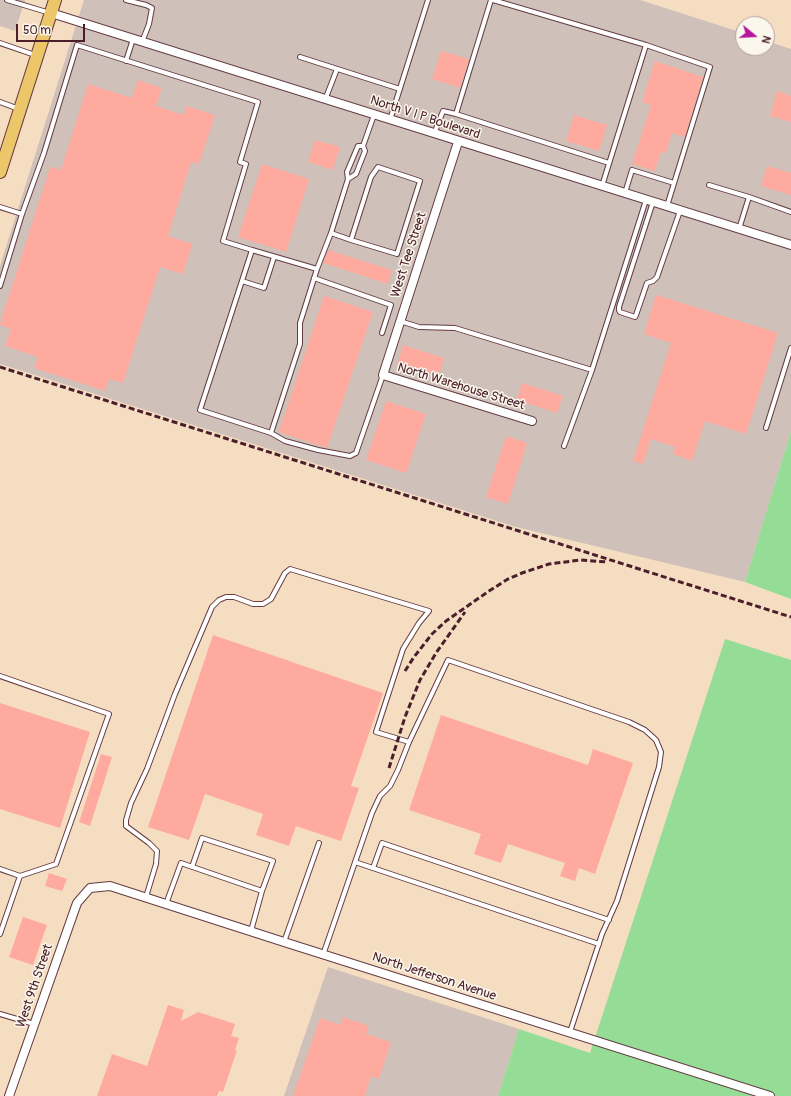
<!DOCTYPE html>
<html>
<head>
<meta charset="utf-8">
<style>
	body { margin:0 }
	#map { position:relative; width:791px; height:1096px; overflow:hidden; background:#f5ddc2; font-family:Pangolin,sans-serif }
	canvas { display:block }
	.north { position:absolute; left:735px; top:16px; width:40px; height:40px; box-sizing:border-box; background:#fbf7ec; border:1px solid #b4a19f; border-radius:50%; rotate:108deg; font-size:11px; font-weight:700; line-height:16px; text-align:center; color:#4a1f2b }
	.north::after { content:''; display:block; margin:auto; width:14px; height:18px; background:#b5179e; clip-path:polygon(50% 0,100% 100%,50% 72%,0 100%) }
	.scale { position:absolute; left:16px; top:24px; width:69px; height:18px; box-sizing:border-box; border:2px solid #4a1f2b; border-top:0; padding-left:5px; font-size:12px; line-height:14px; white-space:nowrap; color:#4a1f2b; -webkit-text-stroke:3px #fbf7ec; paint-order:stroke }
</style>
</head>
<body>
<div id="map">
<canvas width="791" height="1096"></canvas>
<div class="north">N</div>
<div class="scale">50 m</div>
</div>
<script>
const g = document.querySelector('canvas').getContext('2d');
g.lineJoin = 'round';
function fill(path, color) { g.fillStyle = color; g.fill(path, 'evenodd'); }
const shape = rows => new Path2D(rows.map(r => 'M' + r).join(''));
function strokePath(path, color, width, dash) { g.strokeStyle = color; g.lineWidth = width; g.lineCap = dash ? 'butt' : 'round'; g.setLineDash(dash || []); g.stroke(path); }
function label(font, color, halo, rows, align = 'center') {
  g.font = font + ' Pangolin,sans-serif'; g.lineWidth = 3; g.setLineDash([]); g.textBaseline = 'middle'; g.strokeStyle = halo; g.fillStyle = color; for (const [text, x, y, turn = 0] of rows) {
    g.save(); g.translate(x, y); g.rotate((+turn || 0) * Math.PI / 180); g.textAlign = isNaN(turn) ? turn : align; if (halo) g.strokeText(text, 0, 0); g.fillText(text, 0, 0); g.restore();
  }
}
fill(shape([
	[0,0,25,0,15,31,0,26],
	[84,0,640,0,743,33,743,48,767,48,767,41,791,49,791,431,745,582,516,527,0,364,0,266],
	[328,967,519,1029,498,1096,284,1096]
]), '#cfc0ba');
fill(shape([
	[791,431,791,599,745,582],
	[725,639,791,660,791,1096,498,1096,519,1029,590,1053]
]), '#95dc96');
fill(shape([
	[441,51,469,59,460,88,432,79],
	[655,61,703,77,685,137,672,133,666,153,661,152,655,171,632,164,651,105,642,102],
	[138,80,162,88,156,106,184,115,186,106,215,115,199,164,191,162,168,236,192,244,183,274,160,267,123,383,109,379,105,391,34,368,38,357,5,346,11,329,0,325,0,324,50,167,61,170,88,84,132,98],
	[777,91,791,96,791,122,770,116],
	[574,115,607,125,599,151,566,141],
	[315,140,340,147,333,170,308,162],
	[262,164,309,179,286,252,238,237],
	[767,166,791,173,791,195,761,186],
	[328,250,392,270,388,284,323,263],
	[656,295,778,333,746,434,705,421,692,461,673,454,675,447,651,439,643,464,633,461,671,343,644,334],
	[324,296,373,312,327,448,279,432],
	[403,345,444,358,439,375,398,362],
	[522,383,563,396,557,413,517,400],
	[386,401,426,414,406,473,366,460],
	[506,436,527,443,508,504,486,497],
	[213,635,383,693,351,786,359,788,341,841,296,826,289,846,256,835,263,814,205,794,189,840,148,827],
	[0,703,90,732,60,828,0,809],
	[441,715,588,765,593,749,633,763,595,874,579,868,575,881,560,876,565,863,508,844,501,863,474,854,481,834,409,810],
	[101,754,112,757,90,826,79,822],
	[49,873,67,879,62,891,45,886],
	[23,917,47,925,33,965,9,957],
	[168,1005,184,1010,181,1021,198,1012,235,1024,231,1036,239,1038,235,1050,237,1050,223,1092,219,1091,217,1096,97,1096,112,1054,147,1066],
	[343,1017,369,1026,366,1034,391,1042,379,1079,371,1076,365,1096,293,1096,320,1018,340,1025]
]), '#ffaa9f');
const lane = shape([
	[7,0,50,13],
	[126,0,146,5,152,8,149,24,142,42],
	[493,0,646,45,710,67,667,206],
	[0,43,35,55],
	[300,57,400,89],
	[126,61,133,39],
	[325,100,337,69],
	[0,102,19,109],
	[456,114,609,163],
	[390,120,428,0],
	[434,134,443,111,456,114,491,0],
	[363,146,358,146,347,172,348,179,356,174,365,151,363,146,374,115],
	[348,179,331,233,351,240,397,254,420,181,378,167,371,177,351,240],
	[709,185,749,197],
	[602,186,646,45],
	[625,193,632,170,674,183],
	[653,202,619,307,619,310,620,312,635,317,636,315,647,283,653,281,657,277,680,211],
	[0,207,22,214,0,286],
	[22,214,44,153,77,45,258,102,240,162,246,164,223,241,252,250],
	[739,229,749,197,791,212],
	[317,269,252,250,200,410,271,433,300,344,300,323,317,269,331,233],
	[314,278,391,305,382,333],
	[242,281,264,288,274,257],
	[400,321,419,327,455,328,592,370,646,200],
	[766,428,791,348],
	[271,433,285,441,318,450,350,456,356,453,383,375],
	[564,446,592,370],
	[0,676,109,714,56,864,20,876,0,934],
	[355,862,599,944],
	[192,867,202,838,273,861,262,891],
	[373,868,382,843,609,920],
	[0,869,20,876],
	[146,897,156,864,157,851,149,843,126,826,126,820,131,803,147,769,175,694,212,607,219,600,226,597,234,597,253,604,263,604,271,599,285,573,290,569,429,611,419,623,403,649,376,732,409,742],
	[166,904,181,863,262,891,251,931],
	[284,942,319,843],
	[323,955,372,813,380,796,390,786,398,770,409,742,448,660,629,722,645,730,656,740,661,752,659,767,617,901,602,934,570,1032],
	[0,1014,34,1024]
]);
const street = shape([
	[51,13,791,245],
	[458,142,383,375,532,421],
	[9,1096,77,903,90,888,110,886,284,942,770,1096]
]);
const primary = shape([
	[0,172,55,0]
]);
strokePath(lane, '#643c42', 6);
strokePath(street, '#643c42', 10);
strokePath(primary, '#643c42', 14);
strokePath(lane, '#fff', 4);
strokePath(street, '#fff', 8);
strokePath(primary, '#ecc669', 12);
strokePath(shape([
	[0,367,791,617],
	[405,671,414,657,432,634,446,621,489,591,508,579,522,573,549,564,581,560,607,562],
	[389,768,405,717,420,680,436,653,465,612]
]), '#4a1f2b', 3, [6, 3]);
label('13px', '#4a1f2b', '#fbf7ec', [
	["North V I P Boulevard",425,118,18],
	["West Tee Street",409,255,-72],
	["North Warehouse Street",461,387,17],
	["North Jefferson Avenue",434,977,18],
	["West 9th Street",35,986,-71]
]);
</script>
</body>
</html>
